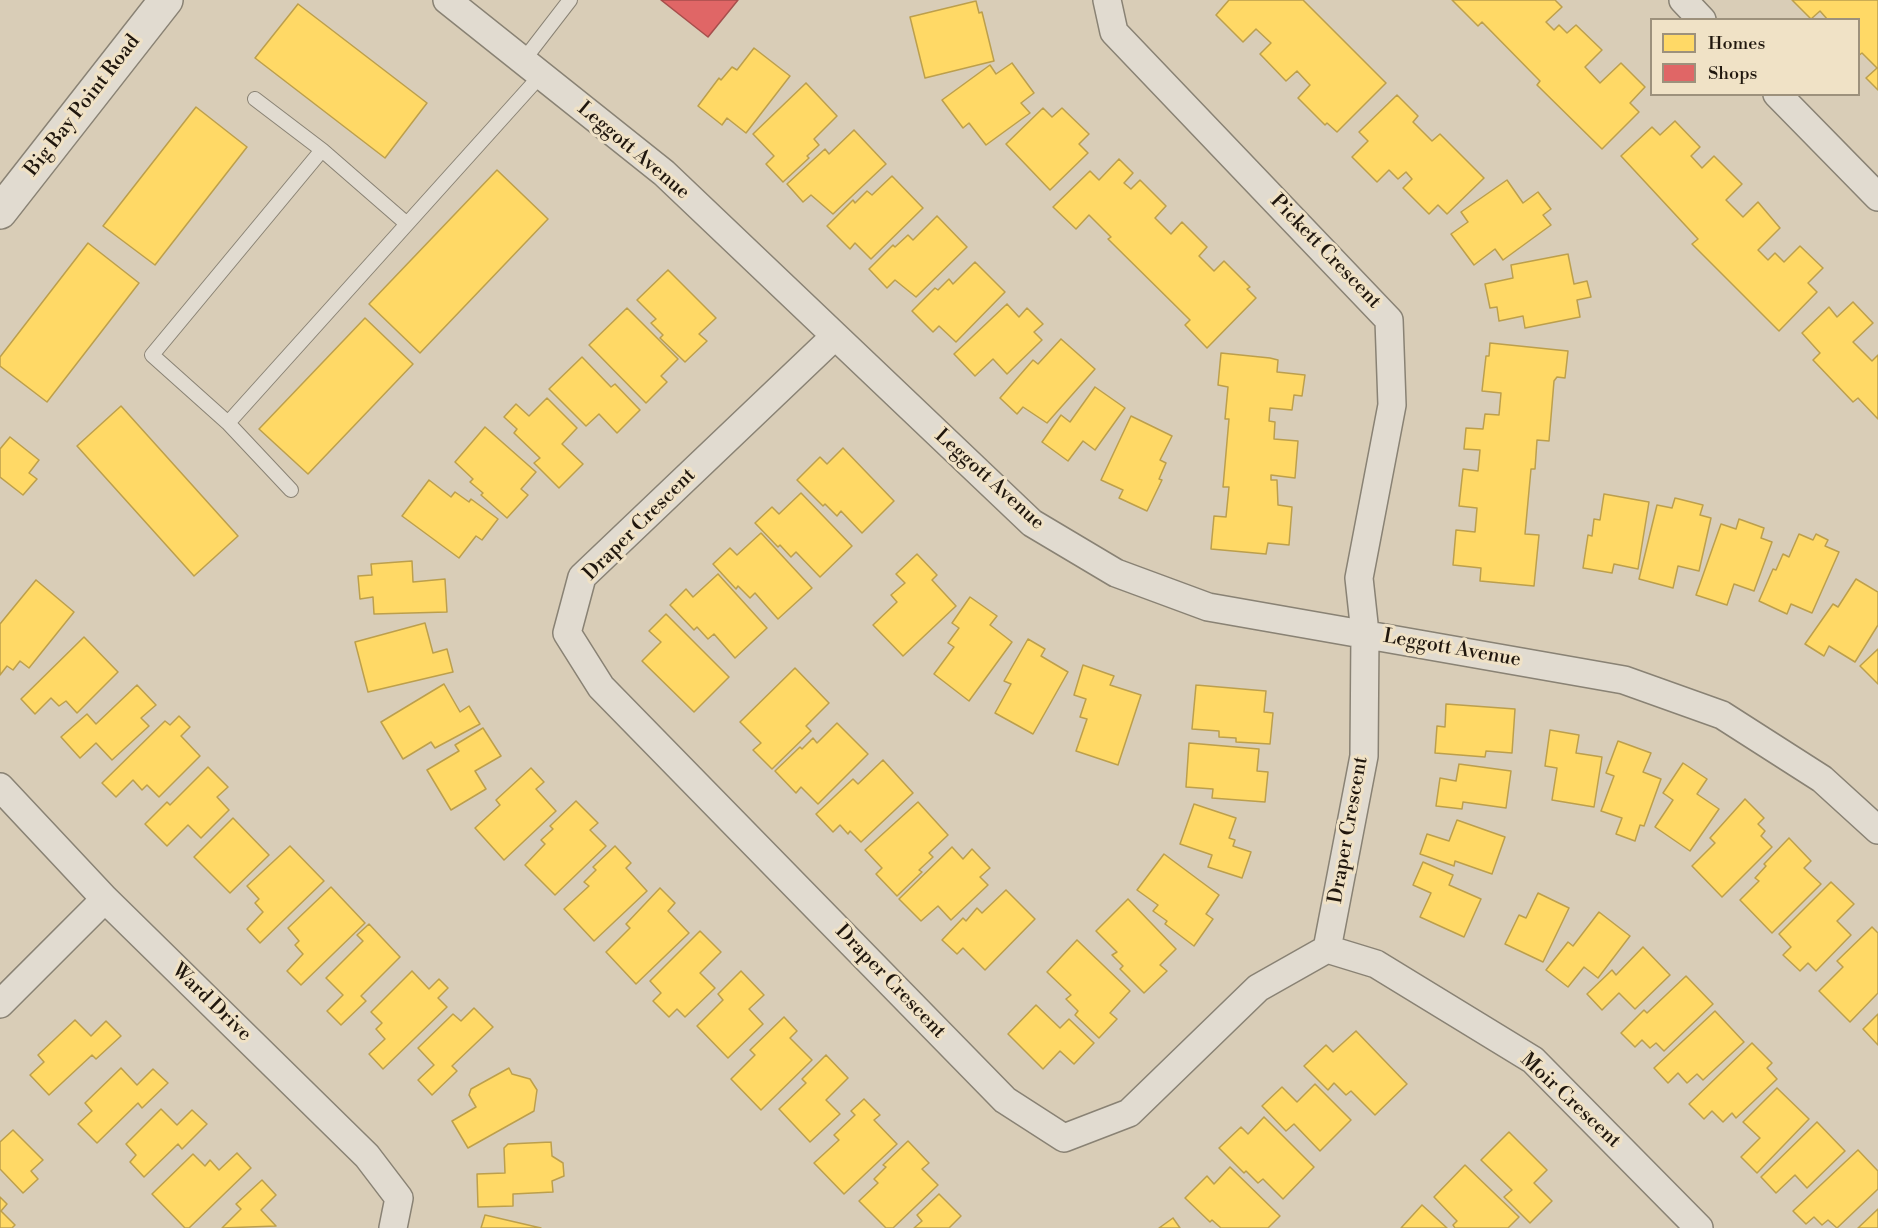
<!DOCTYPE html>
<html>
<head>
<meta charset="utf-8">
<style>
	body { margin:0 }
	#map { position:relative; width:1878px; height:1228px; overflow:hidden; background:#d9cdb7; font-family:"Libre Bodoni",serif }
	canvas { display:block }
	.legend { position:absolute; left:1650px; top:18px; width:210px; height:78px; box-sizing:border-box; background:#f0e2c6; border:2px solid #9d917c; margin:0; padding:8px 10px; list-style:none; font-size:18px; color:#20170e }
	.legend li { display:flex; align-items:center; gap:12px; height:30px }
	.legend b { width:30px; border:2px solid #9d917c }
</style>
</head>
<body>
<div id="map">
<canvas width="1878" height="1228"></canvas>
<ul class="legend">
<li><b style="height:16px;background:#ffd966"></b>Homes</li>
<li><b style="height:16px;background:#e06666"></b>Shops</li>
</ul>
</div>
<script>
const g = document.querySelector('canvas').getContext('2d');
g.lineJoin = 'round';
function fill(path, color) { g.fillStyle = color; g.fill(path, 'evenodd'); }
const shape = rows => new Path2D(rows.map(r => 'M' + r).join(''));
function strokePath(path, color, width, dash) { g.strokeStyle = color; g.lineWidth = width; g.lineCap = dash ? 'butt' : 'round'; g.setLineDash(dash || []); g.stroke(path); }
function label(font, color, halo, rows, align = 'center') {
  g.font = font + ' "Libre Bodoni",serif'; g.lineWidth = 6; g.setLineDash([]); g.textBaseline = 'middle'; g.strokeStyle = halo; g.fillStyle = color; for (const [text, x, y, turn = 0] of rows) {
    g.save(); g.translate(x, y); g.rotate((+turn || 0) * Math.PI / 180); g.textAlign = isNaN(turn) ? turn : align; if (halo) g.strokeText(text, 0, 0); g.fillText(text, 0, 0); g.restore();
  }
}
const homes = shape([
	[1229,0,1303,0,1386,83,1337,132,1327,123,1325,125,1298,98,1310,85,1297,71,1286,81,1260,54,1271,43,1256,29,1243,42,1216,15,1229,0],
	[1452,0,1555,0,1562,7,1546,22,1554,30,1559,25,1567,33,1576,25,1602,50,1585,67,1600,83,1621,63,1645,87,1630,103,1639,112,1602,149,1537,85,1540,81,1482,22,1478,26,1452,0],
	[1792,0,1878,0,1878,90,1866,78,1877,68,1862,53,1858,56,1858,20,1828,20,1820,11,1811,19,1792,0],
	[976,1,979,13,982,12,994,61,925,78,910,17,976,1],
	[298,4,427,103,385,158,255,58,298,4],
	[754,48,790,76,746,133,727,118,722,125,698,106,719,78,721,80,732,67,737,70,754,48],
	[1012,63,1034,93,1021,103,1030,113,986,145,969,123,963,128,942,100,990,65,996,74,1012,63],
	[806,83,837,116,814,139,819,145,807,156,809,158,783,182,766,164,774,156,753,134,806,83],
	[1397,95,1418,116,1413,122,1432,141,1440,134,1484,178,1447,214,1438,205,1429,214,1403,188,1412,179,1406,172,1398,179,1389,170,1377,182,1352,157,1368,141,1359,132,1397,95],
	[196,107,247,147,155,265,103,226,196,107],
	[1043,108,1052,117,1062,108,1089,134,1079,144,1088,153,1050,190,1006,144,1043,108],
	[1675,121,1700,147,1691,156,1702,168,1714,156,1742,184,1726,200,1743,217,1758,202,1780,228,1758,250,1768,260,1775,253,1784,262,1800,246,1823,268,1808,283,1817,292,1779,331,1692,244,1698,239,1621,156,1652,127,1660,135,1675,121],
	[854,130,886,164,833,214,811,195,803,202,787,184,825,149,829,154,854,130],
	[1119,159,1133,173,1124,183,1131,189,1140,180,1166,206,1155,218,1171,234,1182,222,1207,247,1199,256,1214,271,1224,261,1250,287,1247,289,1256,298,1207,348,1185,325,1190,320,1108,239,1111,237,1089,215,1076,229,1053,207,1090,171,1099,180,1119,159],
	[497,170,548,219,420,353,369,304,497,170],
	[892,176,923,208,871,259,855,243,850,249,827,226,853,200,855,203,867,191,872,195,892,176],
	[1507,180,1523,203,1538,192,1551,209,1543,215,1551,225,1503,260,1495,249,1474,265,1451,234,1468,222,1461,212,1507,180],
	[937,216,967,247,916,297,895,280,887,288,869,269,893,245,895,247,908,235,913,240,937,216],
	[88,243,139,283,47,402,0,366,0,357,88,243],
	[1568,254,1574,284,1587,281,1591,297,1577,300,1580,317,1525,328,1523,316,1499,321,1497,307,1490,308,1485,284,1513,278,1511,265,1568,254],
	[975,262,1005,292,956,342,939,326,933,332,912,311,935,288,938,290,949,279,953,284,975,262],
	[668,270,716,318,699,334,707,341,685,362,660,338,663,335,651,323,656,319,637,300,668,270],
	[1853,302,1873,323,1853,342,1872,361,1878,355,1878,419,1858,398,1853,402,1813,360,1820,353,1802,333,1829,307,1837,317,1853,302],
	[1007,304,1019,317,1027,308,1043,324,1034,332,1042,340,1007,374,993,359,975,376,954,354,1007,304],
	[627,308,678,359,661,376,667,382,646,403,589,345,627,308],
	[365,318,413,364,308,474,259,429,365,318],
	[1061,339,1095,369,1047,423,1023,407,1017,414,1000,398,1033,360,1038,364,1061,339],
	[1490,343,1568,351,1565,378,1557,377,1554,381,1549,441,1537,440,1535,469,1531,469,1525,534,1539,535,1534,586,1480,581,1481,568,1453,565,1456,530,1475,532,1477,508,1459,506,1463,469,1478,471,1480,450,1464,449,1466,428,1483,429,1485,414,1499,415,1501,393,1482,391,1486,356,1489,356,1490,343],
	[1221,353,1270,358,1278,360,1277,372,1305,375,1302,396,1294,395,1292,410,1270,408,1269,421,1275,422,1274,439,1298,441,1295,478,1271,475,1271,480,1277,480,1278,505,1292,507,1289,545,1268,543,1266,554,1211,549,1214,516,1226,517,1229,487,1223,487,1229,419,1225,419,1228,387,1218,385,1221,353],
	[582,357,611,387,615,384,640,410,617,433,599,414,586,426,549,389,582,357],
	[1095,387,1125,408,1095,450,1083,441,1068,461,1042,442,1061,415,1070,422,1095,387],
	[547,398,577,428,562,444,583,464,559,488,534,463,540,458,514,433,517,429,504,417,516,404,529,416,547,398],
	[121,406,238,536,194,576,77,446,121,406],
	[1131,416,1172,436,1160,460,1166,463,1159,479,1162,480,1147,511,1119,498,1123,490,1101,480,1131,416],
	[485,427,536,472,521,489,528,495,507,518,481,495,483,493,470,482,473,479,455,462,485,427],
	[10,437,39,460,29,473,37,479,23,495,0,477,0,449,10,437],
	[843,448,894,501,862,533,841,511,837,516,825,504,823,506,797,480,820,457,827,464,843,448],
	[429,480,451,497,455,492,469,502,471,499,498,519,482,540,476,536,459,558,402,516,429,480],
	[801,493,852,546,820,577,796,552,791,557,780,545,778,547,755,523,772,507,779,514,801,493],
	[1604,494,1649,502,1638,569,1614,564,1612,573,1583,568,1588,535,1592,536,1594,519,1600,520,1604,494],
	[1675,498,1703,505,1700,515,1711,518,1699,571,1678,566,1673,588,1639,579,1657,505,1672,508,1675,498],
	[1739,519,1764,528,1761,538,1772,542,1754,591,1734,584,1727,605,1696,595,1721,524,1736,529,1739,519],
	[761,533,812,588,778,619,755,593,750,598,738,586,736,589,713,564,730,548,737,555,761,533],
	[1799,534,1813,540,1816,534,1828,540,1825,546,1839,552,1812,613,1791,604,1787,614,1759,601,1773,569,1776,570,1783,554,1789,557,1799,534],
	[917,554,937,575,932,580,956,606,903,656,873,625,897,602,891,595,905,583,896,574,917,554],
	[412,561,413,582,445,579,447,612,374,614,373,597,360,599,358,576,372,575,371,564,412,561],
	[718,574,767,628,735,658,714,634,708,639,697,627,694,630,670,605,686,589,693,597,718,574],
	[1856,579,1878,592,1878,625,1855,662,1829,646,1824,656,1805,644,1833,604,1838,607,1856,579],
	[36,580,74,612,29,668,20,661,13,670,7,666,0,675,0,624,36,580],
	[970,597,997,616,990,625,1012,642,969,701,934,674,954,647,948,643,959,628,952,623,970,597],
	[666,614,729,677,694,712,642,661,661,642,649,631,666,614],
	[425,623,433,653,447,649,453,672,368,692,355,642,425,623],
	[84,637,118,672,77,713,66,701,59,706,51,698,35,714,21,699,84,637],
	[1028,639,1045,649,1041,656,1068,672,1033,734,995,713,1011,684,1004,681,1028,639],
	[1878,649,1878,684,1860,666,1878,649],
	[1083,665,1114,676,1110,685,1141,695,1118,765,1076,751,1087,719,1080,717,1086,699,1074,695,1083,665],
	[795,668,829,703,806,726,811,731,772,769,753,750,761,743,740,722,795,668],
	[444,684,460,712,469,706,480,724,435,748,431,742,403,759,381,722,444,684],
	[137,685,156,705,141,718,149,726,112,760,96,743,80,758,61,737,87,714,96,724,137,685],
	[1196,685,1266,691,1264,712,1273,713,1270,744,1236,742,1236,738,1219,737,1219,731,1192,729,1196,685],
	[1446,704,1515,709,1512,753,1486,751,1485,757,1435,753,1437,726,1445,727,1446,704],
	[179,716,190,727,181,736,200,756,159,797,147,785,142,790,133,780,116,797,102,783,165,721,170,725,179,716],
	[837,723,868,754,818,804,801,787,796,793,775,771,800,747,802,749,813,738,817,743,837,723],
	[483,728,501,756,475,771,486,789,451,810,427,770,459,751,455,745,483,728],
	[1550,730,1579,735,1576,753,1602,757,1594,807,1552,800,1557,768,1545,766,1550,730],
	[1618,741,1651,753,1643,772,1661,779,1644,826,1640,825,1635,841,1616,834,1622,818,1601,811,1614,776,1606,773,1618,741],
	[1189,743,1259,749,1257,771,1268,772,1265,802,1212,798,1213,789,1186,787,1189,743],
	[883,760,913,793,861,842,850,831,848,834,840,825,833,832,816,814,853,779,858,784,883,760],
	[1683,763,1707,779,1697,794,1719,809,1690,851,1655,827,1673,800,1663,793,1683,763],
	[1459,764,1511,771,1506,808,1463,802,1462,809,1436,806,1440,778,1456,781,1459,764],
	[208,767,228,787,217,797,229,810,201,838,188,825,167,846,145,824,167,802,170,805,208,767],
	[531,768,544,782,536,789,556,811,504,860,475,828,500,805,496,800,531,768],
	[1745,799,1764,818,1758,824,1765,831,1761,836,1772,847,1722,897,1692,866,1715,843,1710,838,1745,799],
	[576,801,598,823,590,830,606,846,555,895,525,865,545,844,541,840,553,829,550,826,576,801],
	[918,802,948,835,929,853,933,857,919,870,922,872,897,896,876,874,882,868,865,850,918,802],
	[1194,804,1236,818,1229,838,1235,840,1233,846,1251,852,1242,878,1208,867,1212,855,1180,844,1194,804],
	[233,818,269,855,230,893,194,857,233,818],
	[1457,820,1505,837,1492,874,1455,861,1454,866,1420,854,1427,834,1449,841,1457,820],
	[1789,838,1811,861,1804,868,1821,884,1772,933,1740,900,1759,881,1755,878,1766,866,1764,864,1789,838],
	[290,846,324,881,260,943,247,929,263,912,255,903,259,899,247,886,290,846],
	[615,846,631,863,626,868,647,891,594,941,564,909,589,886,584,882,596,870,593,867,615,846],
	[952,847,963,859,972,849,990,868,980,877,988,885,951,920,938,906,921,921,899,899,952,847],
	[1164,854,1219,895,1206,914,1213,919,1194,946,1165,924,1167,921,1153,911,1158,905,1137,890,1164,854],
	[1423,862,1453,875,1449,885,1481,899,1464,937,1420,917,1431,893,1413,885,1423,862],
	[1831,882,1854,904,1837,921,1851,935,1816,971,1808,963,1800,971,1783,955,1791,947,1779,934,1831,882],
	[331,887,365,923,301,985,287,971,303,954,295,945,299,941,288,928,331,887],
	[660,888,675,903,668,911,689,933,636,984,606,952,630,928,626,924,660,888],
	[1006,890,1035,919,985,970,963,948,957,954,942,940,963,918,966,921,977,908,982,913,1006,890],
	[1538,893,1569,908,1543,962,1505,944,1519,915,1526,918,1538,893],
	[1128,899,1176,949,1160,965,1167,971,1144,993,1120,969,1123,966,1112,955,1117,952,1096,931,1128,899],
	[1599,912,1630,936,1598,978,1584,967,1568,987,1546,970,1568,942,1573,946,1599,912],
	[369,924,400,957,361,996,366,1001,341,1025,327,1011,343,995,326,978,363,941,357,935,369,924],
	[1872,927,1878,933,1878,993,1850,1022,1819,991,1843,967,1837,961,1872,927],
	[700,931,721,952,700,973,715,988,685,1017,677,1009,669,1017,653,1001,661,993,650,981,700,931],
	[1077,940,1130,991,1110,1013,1117,1019,1099,1038,1075,1015,1078,1011,1066,999,1071,995,1047,972,1077,940],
	[1643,947,1670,975,1635,1009,1619,993,1602,1010,1587,994,1612,970,1616,975,1643,947],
	[412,971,429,989,439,979,448,988,438,998,447,1007,383,1069,369,1054,385,1039,376,1029,382,1023,371,1012,412,971],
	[741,971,764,995,749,1009,763,1024,728,1058,697,1026,723,1000,718,994,741,971],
	[1686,976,1713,1004,1664,1051,1656,1043,1650,1048,1642,1040,1635,1047,1621,1033,1644,1010,1647,1013,1686,976],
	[1036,1005,1060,1028,1069,1019,1094,1043,1074,1064,1060,1051,1043,1069,1008,1034,1036,1005],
	[474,1008,493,1027,452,1066,457,1071,432,1095,418,1080,434,1065,418,1048,453,1014,461,1021,474,1008],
	[1715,1011,1744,1042,1703,1080,1697,1074,1687,1083,1678,1073,1668,1083,1654,1068,1715,1011],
	[1878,1014,1878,1045,1863,1029,1878,1014],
	[784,1017,797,1031,790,1038,812,1060,761,1110,731,1079,755,1055,750,1050,784,1017],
	[75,1020,91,1036,106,1021,121,1036,96,1059,92,1055,49,1095,30,1075,44,1062,38,1055,75,1020],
	[1356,1031,1407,1084,1375,1115,1351,1091,1346,1095,1334,1083,1328,1090,1304,1066,1326,1045,1333,1052,1356,1031],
	[1752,1043,1772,1063,1767,1068,1777,1079,1736,1118,1732,1113,1723,1122,1712,1111,1704,1119,1689,1104,1752,1043],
	[826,1055,848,1078,826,1100,840,1114,810,1142,779,1109,806,1083,802,1079,826,1055],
	[121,1068,137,1085,153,1069,168,1083,142,1108,138,1103,97,1143,78,1124,92,1111,85,1103,121,1068],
	[509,1068,512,1074,530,1079,537,1090,534,1111,468,1148,452,1121,476,1107,469,1095,471,1089,509,1068],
	[1315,1084,1351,1120,1320,1151,1294,1124,1286,1131,1262,1106,1282,1087,1297,1102,1315,1084],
	[1777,1088,1809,1119,1757,1173,1741,1157,1760,1138,1743,1122,1777,1088],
	[864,1099,880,1115,874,1120,897,1144,844,1194,814,1163,839,1140,834,1135,855,1115,851,1111,864,1099],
	[161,1109,177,1125,192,1110,207,1124,182,1149,178,1144,144,1177,130,1162,136,1155,126,1144,161,1109],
	[1264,1117,1314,1167,1283,1199,1263,1179,1258,1183,1246,1171,1244,1173,1219,1148,1241,1127,1248,1134,1264,1117],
	[1817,1122,1845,1151,1807,1188,1795,1175,1776,1193,1761,1177,1817,1122],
	[13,1130,43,1160,31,1171,38,1179,23,1193,0,1169,0,1142,13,1130],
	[1509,1132,1547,1170,1534,1183,1552,1201,1530,1223,1504,1197,1512,1190,1481,1160,1509,1132],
	[908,1141,929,1163,922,1169,938,1185,893,1228,886,1228,859,1201,878,1183,874,1179,886,1167,883,1165,908,1141],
	[551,1142,552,1156,563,1163,564,1176,552,1181,553,1192,513,1194,513,1206,478,1207,477,1174,505,1173,504,1148,508,1144,551,1142],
	[1858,1150,1878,1171,1878,1189,1837,1228,1828,1220,1822,1225,1814,1217,1806,1224,1793,1211,1858,1150],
	[237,1153,251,1168,189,1228,185,1228,152,1194,193,1154,205,1166,210,1160,219,1170,237,1153],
	[1465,1165,1519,1217,1508,1228,1455,1228,1453,1225,1457,1221,1434,1197,1465,1165],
	[1230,1167,1280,1216,1268,1228,1221,1228,1212,1220,1210,1222,1185,1198,1207,1176,1214,1184,1230,1167],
	[262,1180,276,1195,261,1210,276,1226,222,1228,241,1209,236,1204,262,1180],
	[939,1194,961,1216,949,1228,914,1228,922,1221,917,1215,939,1194],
	[0,1197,7,1204,1,1211,15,1225,12,1228,0,1228,0,1197],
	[1422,1205,1447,1228,1401,1228,1422,1205],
	[1878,1209,1878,1228,1858,1228,1878,1209],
	[485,1215,541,1228,481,1228,485,1215],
	[1173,1218,1180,1228,1159,1228,1173,1218]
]);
fill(homes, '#ffd966');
strokePath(homes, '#bc9f4c', 1.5);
const shops = shape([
	[661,0,738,0,708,37,661,0]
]);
fill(shops, '#e06666');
strokePath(shops, '#a64e4c', 1.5);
const service = shape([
	[523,61,570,0],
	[255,99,322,150],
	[407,224,322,150,152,355,228,423,541,75],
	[228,423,291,490]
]);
const minor = shape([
	[447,0,664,173,1032,523,1116,573,1208,607,1624,680,1722,715,1822,779,1878,830],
	[1683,0,1702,20],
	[1777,94,1878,197],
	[834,337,582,577,567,633,601,687,1005,1100,1064,1138,1129,1113,1258,988,1327,949,1364,756,1365,633,1359,578,1392,405,1389,320,1114,32,1107,0],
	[0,787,105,899,367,1156,399,1198,393,1228],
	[1327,949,1376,964,1533,1060,1699,1228],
	[0,1004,105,899]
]);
const tertiary = shape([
	[0,212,166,0]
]);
strokePath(service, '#898274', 16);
strokePath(minor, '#898274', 30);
strokePath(tertiary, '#898274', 36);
strokePath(service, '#e1dbd0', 14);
strokePath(minor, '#e1dbd0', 27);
strokePath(tertiary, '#e1dbd0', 33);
label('20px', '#20170e', '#f0e2c6', [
	["Big Bay Point Road",83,106,-52],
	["Leggott Avenue",633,151,40],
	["Pickett Crescent",1325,252,46],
	["Leggott Avenue",989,480,42],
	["Draper Crescent",640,525,-45],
	["Leggott Avenue",1452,649,10],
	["Draper Crescent",1349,830,-80],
	["Draper Crescent",890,982,46],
	["Ward Drive",211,1003,44],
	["Moir Crescent",1570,1101,43]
]);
</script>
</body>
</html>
